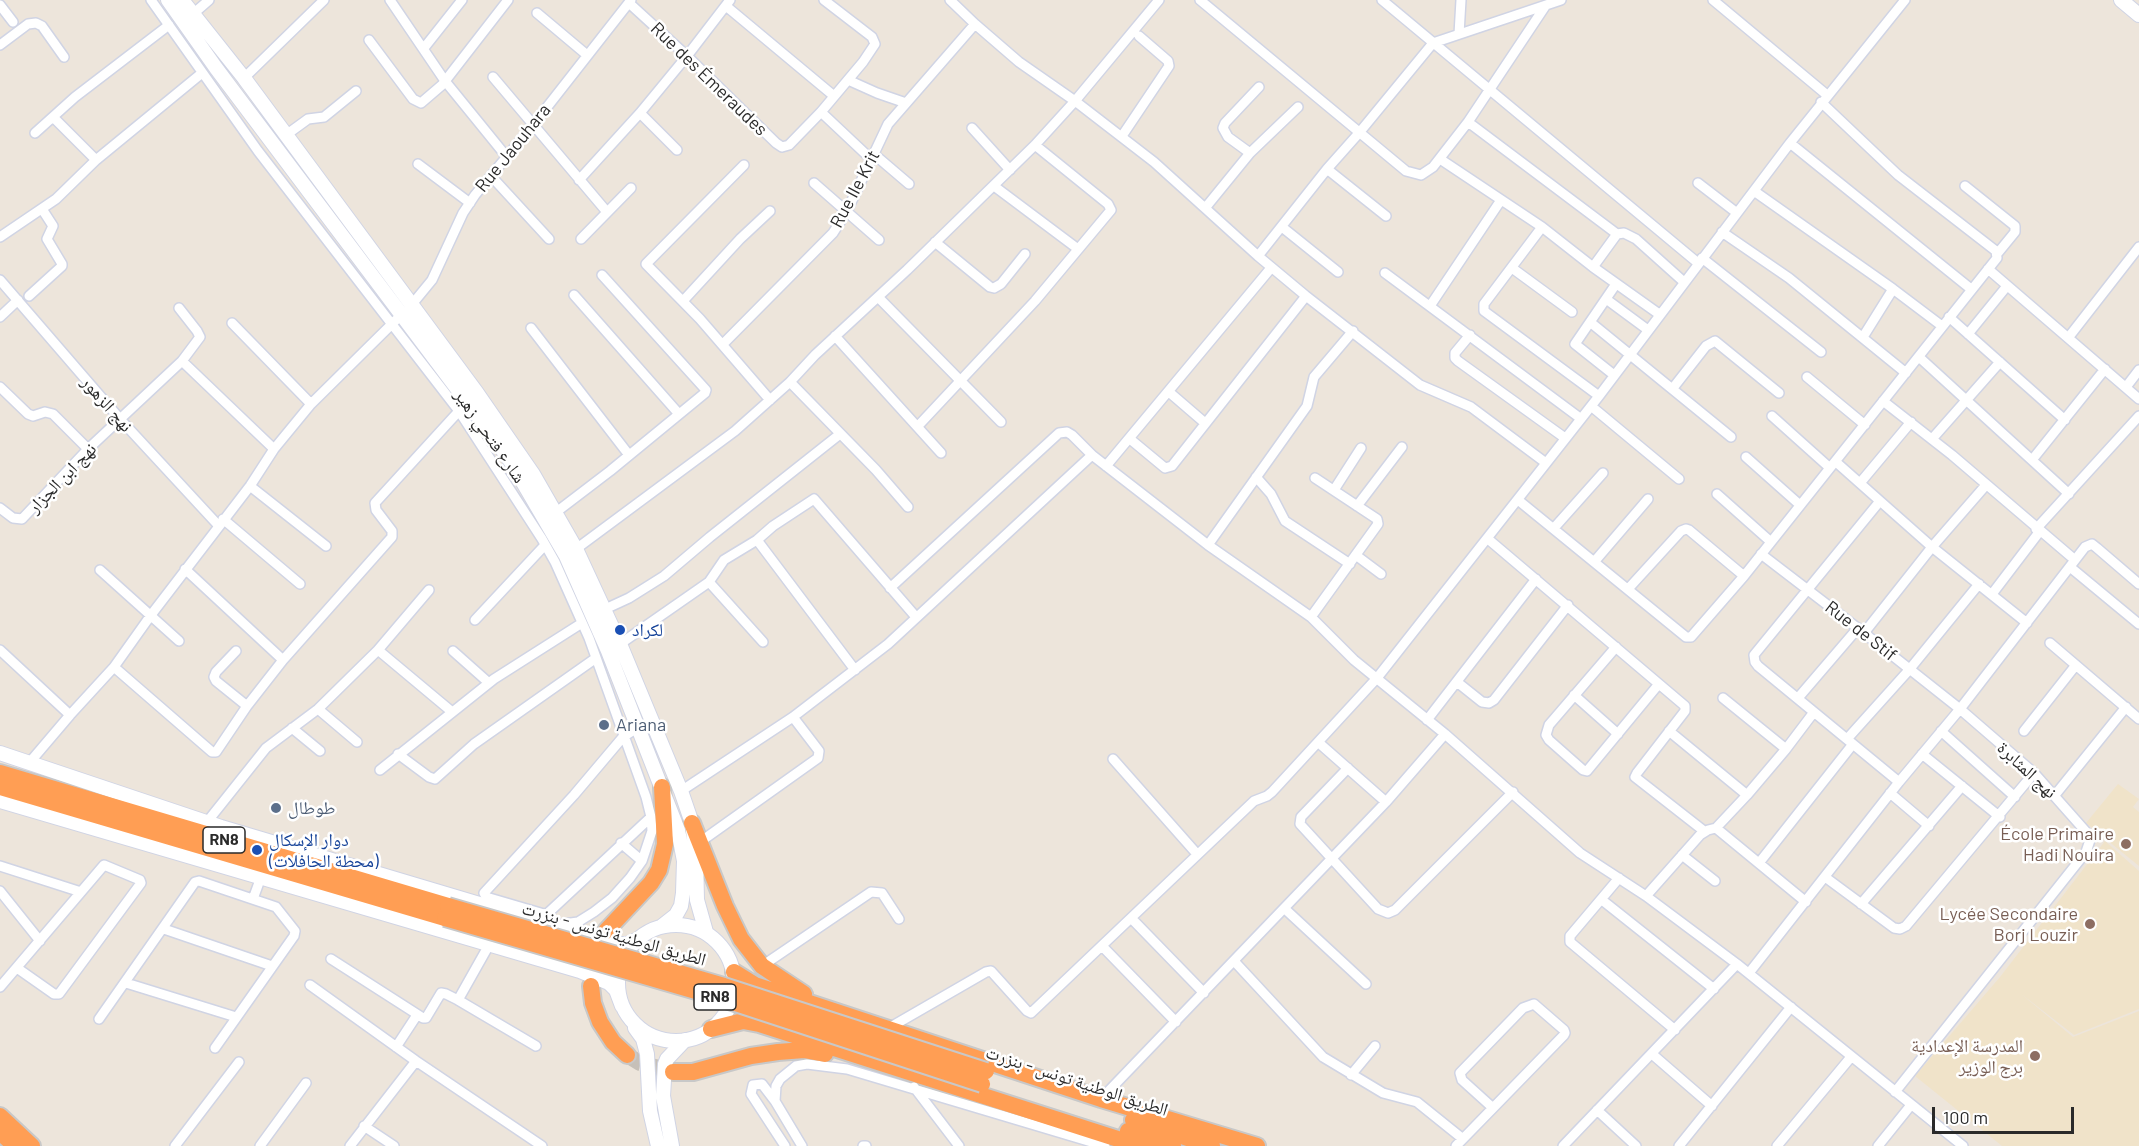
<!DOCTYPE html>
<html>
<head>
<meta charset="utf-8">
<style>
	body { margin:0 }
	#map { position:relative; width:2139px; height:1146px; overflow:hidden; background:#ede5db; font-family:Barlow,sans-serif }
	canvas { display:block }
	.scale { position:absolute; left:1932px; top:1107px; width:142px; height:27px; box-sizing:border-box; border:3px solid #2a2a2a; border-top:0; padding-left:8px; font-size:18px; line-height:21px; white-space:nowrap; color:#2a2a2a; -webkit-text-stroke:4px #fff; paint-order:stroke }
</style>
</head>
<body>
<div id="map">
<canvas width="2139" height="1146"></canvas>
<div class="scale">100 m</div>
</div>
<script>
const g = document.querySelector('canvas').getContext('2d');
g.lineJoin = 'round';
function fill(path, color) { g.fillStyle = color; g.fill(path, 'evenodd'); }
const shape = rows => new Path2D(rows.map(r => 'M' + r).join(''));
function strokePath(path, color, width, dash) { g.strokeStyle = color; g.lineWidth = width; g.lineCap = dash ? 'butt' : 'round'; g.setLineDash(dash || []); g.stroke(path); }
function label(font, color, halo, rows, align = 'center') {
  g.font = font + ' Barlow,"Noto Naskh Arabic",sans-serif'; g.lineWidth = 5; g.setLineDash([]); g.textBaseline = 'middle'; g.strokeStyle = halo; g.fillStyle = color; for (const [text, x, y, turn = 0] of rows) {
    g.save(); g.translate(x, y); g.rotate((+turn || 0) * Math.PI / 180); g.textAlign = isNaN(turn) ? turn : align; if (halo) g.strokeText(text, 0, 0); g.fillText(text, 0, 0); g.restore();
  }
}
fill(shape([
	[2118,784,2139,799,2133,807,2139,812,2139,866,2086,823],
	[2105,841,2139,871,2139,1009,2074,1035,2020,993,2073,1037,2139,1011,2139,1146,2002,1146,1915,1076,2000,977]
]), '#f0e3c9');
strokePath(shape([
	[627,1055,640,1063,673,1072]
]), '#c6c0b8', 16, [16, 8]);
const street = shape([
	[151,0,258,151,459,411,542,539,555,562,589,638,646,797,651,817,652,831,642,861,630,878,612,898,594,912,578,922,556,925],
	[390,0,445,81,506,156],
	[950,0,975,24,1019,62,1075,101,1154,162,1258,256,1306,296,1420,385,1471,407,1546,463],
	[1200,0,1406,171,1421,175,1433,167,1468,122,1546,5],
	[1382,0,1698,263],
	[1713,0,1827,95],
	[629,3,687,56,776,143,782,147,789,145,821,112,863,62,875,44,872,37,824,0],
	[0,5,13,22],
	[726,6,834,96],
	[537,13,587,55],
	[193,14,209,0],
	[1459,34,1461,0],
	[369,40,413,99,421,103,442,85,508,0],
	[0,45,28,24,36,23,42,26,64,57],
	[424,48,462,0],
	[493,77,607,212],
	[244,78,324,0],
	[848,80,877,93,906,103],
	[821,112,872,160],
	[640,113,677,150],
	[53,117,96,160],
	[1468,122,1617,234,1624,233,1636,239,1684,282],
	[972,128,1010,170],
	[35,133,75,97,169,25],
	[286,135,308,119,324,117,356,91],
	[1122,136,1169,66,1168,61,1139,36],
	[1790,143,1971,289],
	[1250,153,1228,137,1223,128,1225,123,1259,87],
	[875,155,909,184],
	[1440,159,1542,227,1593,267,1659,314],
	[418,164,470,203],
	[744,165,646,264,700,319,770,400],
	[1327,169,1386,216],
	[491,176,549,239],
	[579,180,640,113,687,56,730,0],
	[814,183,879,240],
	[1698,183,1737,213],
	[994,186,1078,249],
	[1965,186,2015,226,2015,232,1997,254],
	[1754,191,1893,289,1942,326],
	[1206,207,1250,153,1298,107],
	[1282,227,1338,272],
	[1542,227,1484,304,1484,311,1599,396],
	[1722,232,1789,278,1906,373],
	[0,237,56,199,96,160,202,73],
	[581,239,631,188],
	[935,242,990,287,994,288,1001,284,1025,254],
	[1258,256,1327,169,1359,133,1433,43,1561,0],
	[1702,258,1821,352],
	[1593,267,1617,234],
	[1512,268,1572,312],
	[1988,269,2139,399],
	[1385,273,1580,418],
	[0,280,120,419,218,525],
	[574,295,679,414],
	[29,296,62,266,62,264,47,239,53,226,42,209],
	[878,297,1001,422],
	[1606,299,1648,330],
	[683,301,740,239,770,211],
	[1430,306,1501,200],
	[409,308,432,280,463,213,475,195,533,125,631,0],
	[0,317,18,300],
	[1949,317,2065,420],
	[1590,322,1731,437],
	[232,323,311,404],
	[531,328,629,455],
	[1968,334,2007,286],
	[1470,335,1455,353,1455,358,1458,361,1565,438],
	[835,336,941,453],
	[1863,337,1893,289],
	[2068,338,2139,247],
	[723,344,833,233,847,211,888,124,975,24],
	[1919,357,2069,494],
	[182,361,274,449],
	[1614,375,1575,344,1616,284],
	[1807,377,1865,425],
	[790,382,876,470,908,507],
	[0,387,28,414,33,416,45,412,53,414,88,449],
	[2126,387,2139,370],
	[1673,388,1706,346,1715,341,1779,393],
	[1169,392,1205,423],
	[1883,401,1952,455,2075,560],
	[1591,406,1679,479],
	[1772,416,1830,468],
	[918,426,1035,301,1111,210,1108,204,1035,145],
	[1130,439,1165,468,1172,466,1306,296],
	[1932,439,2000,362],
	[1746,457,1800,505],
	[2032,460,2105,369],
	[1836,462,1880,501],
	[1106,466,1271,268],
	[1256,477,1271,494,1285,521,1350,564],
	[1860,483,1911,422],
	[250,486,326,546],
	[1334,490,1361,448],
	[1717,494,1771,542],
	[1518,500,1686,637,1691,637,1744,576,1997,258,1996,251,1898,175,1821,102],
	[1357,506,1402,447],
	[0,508,13,518,22,519,88,449,182,361,200,337,197,331,179,308],
	[555,513,610,471,705,393,706,390,602,275],
	[223,519,300,584],
	[1554,528,1603,473],
	[2036,529,2139,416],
	[1488,539,1685,706,1685,711,1637,773,1635,777,1704,831],
	[757,540,855,670],
	[1208,545,1307,406,1314,377,1353,331],
	[576,549,735,431,790,382,815,355,907,270,1035,145,1075,101,1159,0],
	[1761,554,1864,633,1960,709,2034,773,2088,834,2090,840,2086,852,1895,1092],
	[1357,556,1381,574],
	[1594,562,1648,499],
	[2070,567,2139,624],
	[185,569,283,660],
	[100,570,179,641],
	[709,582,763,642],
	[890,588,1059,433,1067,432,1072,435,1092,455],
	[1628,589,1681,531,1686,529,1689,530,1744,576],
	[1992,594,2040,531],
	[603,610,629,598,664,576,710,537,840,434],
	[1311,617,1378,524,1377,519,1315,478],
	[475,620,545,545],
	[1864,633,1932,547,1986,485],
	[2050,643,2139,719],
	[620,644,709,582,724,560,757,540,773,526,814,499,916,617],
	[1616,647,1549,725,1546,735,1549,740,1583,770,1587,771,1658,685],
	[0,650,70,715],
	[378,650,451,711],
	[236,651,216,672,214,677,216,681,247,706],
	[453,651,489,683],
	[114,667,212,752,216,752,247,706,283,660,392,537,392,531,376,510,375,503,459,411],
	[1457,682,1482,702,1489,703,1494,700,1568,605],
	[1574,695,1618,734],
	[1723,698,1786,749],
	[1798,698,1858,628],
	[318,709,357,742],
	[1427,720,1536,579],
	[639,727,623,737,574,795,484,893,486,897,544,914,548,913,651,817],
	[292,728,320,751],
	[1669,731,1747,795],
	[1941,731,2015,797],
	[2024,731,2076,665],
	[1847,739,1909,670,1979,584],
	[1319,743,1386,802],
	[398,754,429,777,435,779,474,744,596,658],
	[1922,754,2000,817],
	[1113,759,1197,854],
	[30,762,70,715,114,667,151,615,250,486,274,449,311,404,397,319],
	[1348,768,1301,817,1300,824,1378,909,1388,913,1395,910,1513,792],
	[380,770,494,679,582,623],
	[1899,782,1758,666,1755,662,1754,655,1880,501,1932,547,2027,623],
	[681,791,793,717,888,644,1092,455,1208,545,1311,617,1354,660,1445,734,1580,853,1646,896,1737,964,1963,1146],
	[1890,793,1929,826],
	[2055,795,2126,707],
	[207,822,266,748,318,709,378,650,429,590],
	[1716,828,1806,902],
	[700,842,818,758,819,751,793,717],
	[621,843,642,861],
	[1682,855,1715,881],
	[1759,863,1853,744],
	[0,866,81,892],
	[1825,877,1894,928,1900,929,1906,926,2034,773],
	[1619,878,1570,936,1570,942,1675,1030],
	[0,891,40,941],
	[1646,896,1700,835,1708,830,1716,828,1747,795,1786,749,1814,712],
	[253,899,261,877],
	[1602,900,1714,989],
	[1861,904,1962,786],
	[1285,909,1366,984],
	[1132,919,1204,993],
	[164,929,272,966],
	[489,945,458,1000,536,1046],
	[1102,946,1176,1022],
	[331,959,423,1018,426,1018,441,993,446,994,458,1000],
	[1234,961,1323,1057,1383,1093,1417,1102,1463,1139],
	[762,966,871,892,882,893,899,919],
	[1749,973,1899,782,1960,709,2085,547,2092,544,2097,548,2139,584],
	[126,983,236,1017],
	[310,985,416,1061,542,1146],
	[0,987,104,865,140,880,141,883,59,994,54,994,17,968],
	[99,1019,195,882,199,881,276,907,295,931,294,936,215,1048],
	[889,1028,986,972,991,971,1027,1011,1031,1013,1254,801,1267,796,1272,792,1377,678,1599,396,1790,143,1905,0],
	[396,1047,417,1015],
	[1652,1054,1712,1106],
	[1351,1075,1375,1046],
	[914,1087,959,1146],
	[1101,1099,1386,802,1445,734],
	[775,1101,776,1086,780,1079,796,1066,807,1064,847,1069,1105,1146],
	[1597,1110,1636,1146],
	[364,1126,394,1146],
	[175,1146,239,1062],
	[260,1146,306,1083],
	[350,1146,416,1061],
	[785,1146,751,1094,753,1085,762,1084,775,1101,802,1146],
	[863,1146,866,1146],
	[1456,1146,1493,1108,1564,1035,1565,1033,1564,1030,1534,1004,1523,1008,1460,1073,1462,1080,1493,1108],
	[1563,1146,1737,964],
	[1679,1146,1791,1007],
	[1777,1146,1851,1057],
	[1878,1146,1911,1105]
]);
const secondary = shape([
	[168,0,216,68,492,435,511,462,566,556,608,651,678,830,684,861,683,893,681,906,676,915,662,926],
	[182,0,244,78,477,393,533,474,576,549,620,644,681,791,692,823,696,854,697,900,706,932],
	[2121,0,2139,15],
	[0,753,221,827,590,937,616,944,627,944,636,940],
	[0,801,580,971,609,983,616,990,622,1006],
	'618 983a58 58 0 1 1 116 0a58 58 0 1 1-116 0Z',
	[635,1028,643,1039,647,1054,650,1111,658,1146],
	[672,1146,663,1096,665,1064,667,1059,685,1040]
]);
const highway = shape([
	[0,773,448,906],
	[0,787,445,918],
	[692,823,725,906,741,939,762,966,804,994],
	[606,931,651,883,659,870,665,844,662,787],
	[734,972,755,985,1101,1099,1257,1146],
	[591,986,593,1003,600,1022,613,1042,627,1055],
	[711,1029,743,1021,759,1024,1140,1146],
	[673,1072,693,1072,751,1056,778,1052,804,1050,825,1054],
	[0,1116,32,1146],
	[1133,1120,1212,1146],
	[1128,1131,1173,1146],
	[0,1132,15,1146]
]);
strokePath(street, '#d0d4e4', 12);
strokePath(secondary, '#d0d4e4', 16);
strokePath(highway, '#c8c8c8', 20);
strokePath(street, '#fff', 9);
strokePath(secondary, '#fff', 14);
strokePath(highway, '#ff9e54', 16);
const highwayBridge = shape([
	[448,906,724,986,986,1071],
	[445,918,720,998,982,1084]
]);
strokePath(highwayBridge, '#c8c8c8', 20, []);
strokePath(highwayBridge, '#ff9e54', 16);
for (const [x, y, r, color] of [
	[620,630,6,"#1a4fb4"],
	[604,725,6,"#5c6f8a"],
	[276,808,6,"#5c6f8a"],
	[2126,844,6,"#8d6e63"],
	[257,850,6,"#1a4fb4"],
	[2090,924,6,"#8d6e63"],
	[2035,1056,6,"#8d6e63"]
]) { const dot = new Path2D(); dot.arc(x, y, r, 0, 2 * Math.PI); g.fillStyle = color; g.fill(dot); strokePath(dot, '#fff', 2); }
for (const [x, y, w] of [
	[224,840,42],
	[715,997,42]
]) { const box = new Path2D(); box.roundRect(x - w / 2, y - 13, w, 26, 4.5); g.fillStyle = '#fff'; g.fill(box); strokePath(box, '#2a2a2a', 1.5); }
label('bold 16px', '#2a2a2a', null, [
	["RN8",224,840],
	["RN8",715,997]
]);
label('18px', '#2a2a2a', '#fff', [
	["Rue des Émeraudes",709,79,44],
	["Rue Jaouhara",513,148,-51],
	["Rue Ile Krit",855,189,-62],
	["نهج الزهور",107,404,49],
	["شارع فتحي زهير",490,436,55],
	["نهج ابن الجزار",62,478,-46],
	["Rue de Stif",1861,631,38],
	["نهج المثابرة",2027,770,43],
	["الطريق الوطنية تونس - بنزرت",614,934,16],
	["الطريق الوطنية تونس - بنزرت",1077,1081,18]
]);
label('18px', '#164399', '#fff', [
	["لكراد",632,630],
	["دوار الإسكال",269,840],
	["(محطة الحافلات)",269,861]
], 'left');
label('18px', '#4e5e75', '#fff', [
	["Ariana",616,725],
	["طوطال",288,808]
], 'left');
label('18px', '#785e54', '#fff', [
	["École Primaire",2114,834],
	["Hadi Nouira",2114,855],
	["Lycée Secondaire",2078,914],
	["Borj Louzir",2078,935],
	["المدرسة الإعدادية",2023,1046],
	["برج الوزير",2023,1067]
], 'right');
</script>
</body>
</html>
